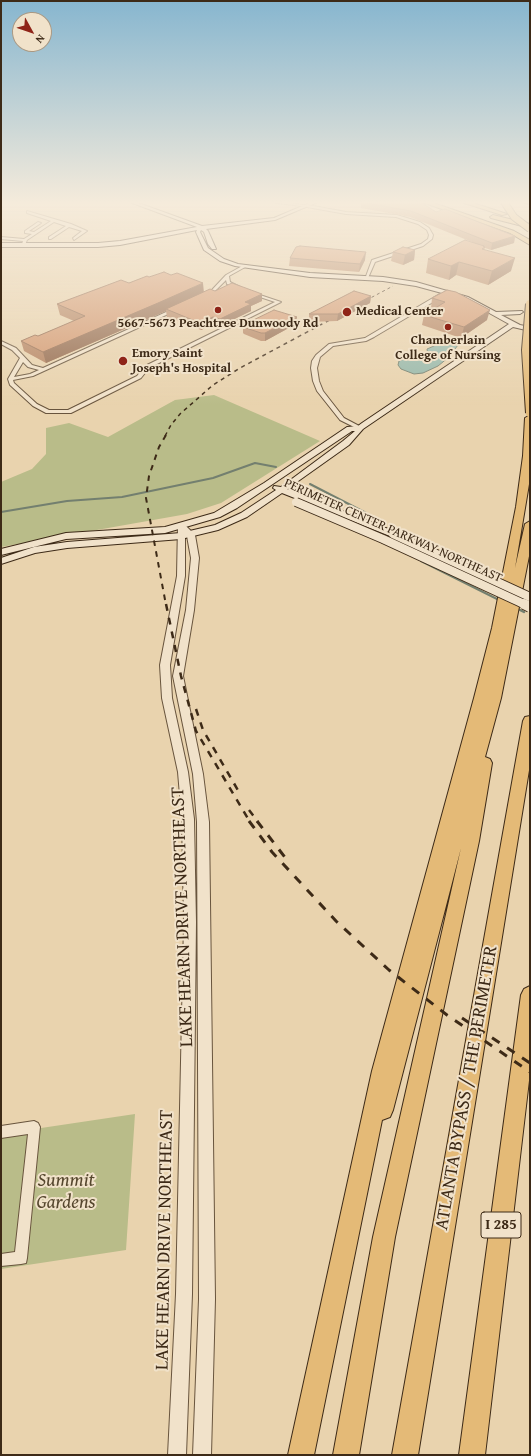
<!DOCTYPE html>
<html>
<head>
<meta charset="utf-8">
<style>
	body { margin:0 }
	#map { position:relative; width:531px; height:1456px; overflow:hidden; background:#e9d3ae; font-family:"Gentium Book Plus",serif }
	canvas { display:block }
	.frame { position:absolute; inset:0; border:2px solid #3d2a17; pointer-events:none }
	.north { position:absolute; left:12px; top:12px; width:40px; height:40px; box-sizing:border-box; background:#f1e2ca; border:1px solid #a99882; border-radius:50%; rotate:130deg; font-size:11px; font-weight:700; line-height:16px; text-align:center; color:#3d2a17 }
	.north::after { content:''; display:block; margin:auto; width:14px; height:18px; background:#8f2418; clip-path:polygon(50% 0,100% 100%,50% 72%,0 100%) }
</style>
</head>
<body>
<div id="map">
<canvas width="531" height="1456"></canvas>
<div class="frame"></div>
<div class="north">N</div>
</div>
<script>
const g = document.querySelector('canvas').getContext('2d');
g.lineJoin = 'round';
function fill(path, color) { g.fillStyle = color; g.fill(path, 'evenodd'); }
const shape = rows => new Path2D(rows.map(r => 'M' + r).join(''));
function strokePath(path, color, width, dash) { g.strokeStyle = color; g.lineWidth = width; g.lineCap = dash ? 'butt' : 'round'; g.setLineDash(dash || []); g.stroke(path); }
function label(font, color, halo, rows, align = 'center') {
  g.font = font + ' "Gentium Book Plus",serif'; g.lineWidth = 4; g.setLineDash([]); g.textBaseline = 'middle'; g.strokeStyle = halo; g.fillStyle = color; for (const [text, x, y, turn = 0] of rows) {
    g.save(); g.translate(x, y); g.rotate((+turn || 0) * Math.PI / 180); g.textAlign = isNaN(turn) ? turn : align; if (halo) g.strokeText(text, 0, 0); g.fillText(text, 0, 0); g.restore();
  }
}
fill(shape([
	[214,395,320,441,221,503,187,514,1,547,1,482,32,469,46,454,46,428,69,423,108,437,175,400],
	[135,1114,126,1250,1,1269,1,1134]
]), '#b9bc89');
const water = shape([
	[445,340,457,342,458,345,449,357,438,366,423,373,414,374,401,369,398,365,399,361,404,359,425,357,428,355,427,349,434,346,440,341,445,340]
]);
fill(water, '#97b8aa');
strokePath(water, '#737f6f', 1);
strokePath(shape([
	[310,484,370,515,376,526],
	[1,512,67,501,122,497,213,478,255,463,276,467],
	[421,561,499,600]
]), '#737f6f', 2);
strokePath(shape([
	[516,608,524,612]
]), '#737f6f', 2.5);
const minor = shape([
	[308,205,346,212,397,215,420,222,429,228,433,235,432,239,423,246,375,262,368,278,365,279,372,260,421,244,428,239,429,235,427,230,418,224,396,217,346,214,307,207,308,205],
	[27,211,71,224,87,231,74,240,73,238,82,231,69,227,51,239,49,239,49,237,66,226,54,222,27,240,25,245,22,244,23,241,1,239,1,237,24,239,32,234,25,233,25,231,38,222,41,223,29,231,34,232,51,221,27,213,27,211],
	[244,265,247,266,229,276,230,282,240,287,240,289,227,284,226,280,212,294,204,297,204,295,210,292,226,275,244,265],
	[251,292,281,302,149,368,141,378,71,413,46,413,33,406,10,385,8,379,20,358,12,350,1,344,1,341,16,348,32,365,43,368,175,308,177,308,177,310,33,376,13,380,14,383,37,404,49,410,68,410,137,376,145,366,275,302,251,294,251,292],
	[23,362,28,367,39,370,30,374,14,377,23,362],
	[34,1121,38,1123,40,1127,27,1258,26,1263,21,1264,1,1266,1,1254,15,1252,28,1134,1,1138,1,1126,34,1121]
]);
const tertiary = shape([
	[263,201,275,201,310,206,308,207,263,201],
	[443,292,445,293,445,295,374,337,366,341,333,346,320,357,317,368,319,381,323,391,344,418,363,428,358,429,340,420,317,391,313,381,311,368,312,361,316,355,329,344,365,338,443,292],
	[178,524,184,524,195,535,199,558,194,610,183,676,203,774,209,822,215,1299,211,1455,193,1455,199,1299,197,822,193,774,173,676,186,610,191,558,187,536,185,534,185,576,170,665,172,698,188,772,194,819,196,922,192,1294,186,1455,168,1455,176,1294,184,922,182,819,178,772,162,698,160,665,177,576,178,524]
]);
const secondary = shape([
	[127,201,133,201,202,226,274,218,314,201,320,201,275,220,206,229,208,231,216,249,212,249,208,244,204,232,201,230,200,232,208,248,224,259,238,264,310,273,383,277,416,282,468,297,496,312,522,311,523,312,520,314,501,315,520,325,530,327,530,331,513,327,363,429,349,445,287,489,396,532,397,534,396,536,390,536,282,493,247,517,218,530,181,539,67,548,35,553,1,564,1,558,34,547,67,542,181,533,215,525,241,513,276,490,273,488,274,486,281,487,343,441,355,431,352,431,237,508,220,517,165,533,66,539,1,555,1,549,66,533,165,527,214,513,264,483,347,427,358,426,362,423,509,324,464,299,416,286,383,281,310,277,235,266,220,261,204,250,196,232,197,230,120,245,98,247,1,247,1,243,98,243,120,241,197,227,127,201]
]);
const motorway = shape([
	[419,201,428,201,514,231,530,240,530,245,510,233,419,201],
	[458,201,467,201,507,214,502,215,458,201],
	[521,201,530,201,530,204,522,202,521,201],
	[493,215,530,224,530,228,491,218,490,217,493,215],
	[530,415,530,478,515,568,525,524,530,521,530,551,501,698,485,757,490,759,492,763,479,841,395,1237,359,1455,333,1455,373,1237,461,848,393,1110,390,1117,382,1120,314,1455,288,1455,372,1071,474,698,492,628,516,507,523,456,525,418,530,415],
	[530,716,530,764,418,1455,392,1455,523,721,525,717,530,716],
	[530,986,530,1072,485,1455,459,1455,521,995,524,989,530,986]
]);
strokePath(minor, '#68543d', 2);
strokePath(tertiary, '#68543d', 2);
strokePath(secondary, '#3d2a17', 2);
strokePath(motorway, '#3d2a17', 2);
fill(minor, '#f1e2ca');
fill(tertiary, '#f1e2ca');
fill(secondary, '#f1e2ca');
fill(motorway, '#e4ba77');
strokePath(shape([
	[361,303,393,286]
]), '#3d2a17', 1, [3, 3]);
strokePath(shape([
	[165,436,171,425,180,414,213,385,240,368,337,316]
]), '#3d2a17', 1.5, [4, 4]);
strokePath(shape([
	[166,435,159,447,149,476,146,498,166,605]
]), '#3d2a17', 2, [5.5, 5.5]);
strokePath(shape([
	[166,604,181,676,196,731,250,822],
	[196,709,203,730,239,792],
	[249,810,258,822]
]), '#3d2a17', 2.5, [7, 7]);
strokePath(shape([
	[249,821,272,852,336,921,389,970,447,1015,530,1072],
	[257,821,287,860],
	[462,1018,530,1063]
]), '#3d2a17', 3, [9, 9]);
const secondaryBridgeFar1 = shape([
	[296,502,383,539,526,605],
	[393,534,530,597]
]);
const secondaryBridge = shape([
	[524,604,530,607]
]);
const motorwayBridgeFar1 = shape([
	[504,202,514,217,530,229]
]);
const motorwayBridge = shape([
	[530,304,526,350,530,413]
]);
strokePath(secondaryBridgeFar1, '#3d2a17', 10, []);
strokePath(secondaryBridge, '#3d2a17', 12, []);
strokePath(motorwayBridgeFar1, '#3d2a17', 8, []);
strokePath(motorwayBridge, '#3d2a17', 10, []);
strokePath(secondaryBridgeFar1, '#f1e2ca', 8);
strokePath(secondaryBridge, '#f1e2ca', 10);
strokePath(motorwayBridgeFar1, '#e4ba77', 6);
strokePath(motorwayBridge, '#e4ba77', 8);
fill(shape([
	[361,202,436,212,515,236,514,243,491,250,485,248,484,250,511,271,488,285,456,275,449,280,426,273,428,259,472,242,410,217,361,208],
	[415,250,414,260,403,265,391,261,393,252],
	[290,258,365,260,359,272,289,266],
	[149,277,204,292,215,291,262,294,262,301,251,306,251,311,220,326,214,324,201,330,167,317,166,311,46,363,24,351,21,341,38,336,74,321,60,315,57,304],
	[447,290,487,320,461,338,422,325,424,315,433,309,431,308,432,298],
	[371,296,370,303,337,321,309,322,309,314],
	[296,324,265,341,261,341,244,334,243,333,243,325]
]), '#b58461');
fill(shape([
	[515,236,514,243,491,250,492,243],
	[415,250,414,260,403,265,405,255],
	[366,252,365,260,359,272,360,264],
	[515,258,511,271,488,285,492,271],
	[459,262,456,275,449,280,451,266],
	[203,283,204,293,166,309,166,311,159,314,46,363,43,352],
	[262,294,262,301,251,306,251,311,220,326,220,319,245,302],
	[371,296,370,303,337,321,338,314],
	[490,310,487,320,461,338,464,327],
	[213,317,214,324,201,330,200,323],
	[297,317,296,324,265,341,265,333]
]), '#946b4f');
const building = shape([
	[362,201,419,201,436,212,445,209,515,236,492,243,411,211,361,202,362,201],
	[465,240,484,246,483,246,485,247,482,249,515,258,492,271,459,262,451,266,428,259,465,240],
	[300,246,366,252,360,264,290,258,296,247,300,246],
	[403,247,415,250,405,255,393,252,403,247],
	[164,272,171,275,177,273,203,283,158,303,43,352,21,341,35,335,38,336,85,316,57,304,121,280,129,283,147,276,149,277,164,272],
	[232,283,262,294,245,302,251,304,220,319,213,317,200,323,166,309,210,289,215,291,232,283],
	[447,290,456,292,490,310,464,327,424,315,445,302,432,298,447,290],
	[354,291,371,296,338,314,309,314,354,291],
	[274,310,297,317,265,333,261,333,243,327,245,326,243,325,274,310]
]);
fill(building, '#d39971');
strokePath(building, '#946b4f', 1);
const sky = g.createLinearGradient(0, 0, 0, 405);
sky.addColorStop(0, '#87b6cf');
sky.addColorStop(0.5, '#f5ebdb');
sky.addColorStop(1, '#f5ebdb00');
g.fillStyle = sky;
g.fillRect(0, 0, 531, 405);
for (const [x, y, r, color] of [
	[218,310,4,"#8f2418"],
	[347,312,5,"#8f2418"],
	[448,327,4,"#8f2418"],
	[123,361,5,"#8f2418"]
]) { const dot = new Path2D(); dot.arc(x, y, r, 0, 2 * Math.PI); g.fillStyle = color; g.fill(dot); strokePath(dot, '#f1e2ca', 1.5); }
label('bold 13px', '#3d2a17', '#f1e2ca', [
	["Medical Center",356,312],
	["5667-5673 Peachtree Dunwoody Rd",218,324,"center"],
	["Chamberlain",448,341,"center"],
	["College of Nursing",448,356,"center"],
	["Emory Saint",132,354],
	["Joseph's Hospital",132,369]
], 'left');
label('13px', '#3d2a17', '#f1e2ca', [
	["PERIMETER CENTER PARKWAY NORTHEAST",393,531,24]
]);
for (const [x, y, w] of [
	[501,1225,40]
]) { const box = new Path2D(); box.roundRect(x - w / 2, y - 13, w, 26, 3); g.fillStyle = '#f1e2ca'; g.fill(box); strokePath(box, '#3d2a17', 1); }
label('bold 15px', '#3d2a17', null, [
	["I 285",501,1225]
]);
label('19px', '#3d2a17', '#f1e2ca', [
	["LAKE HEARN DRIVE NORTHEAST",183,917,-92],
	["ATLANTA BYPASS / THE PERIMETER",467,1088,-80],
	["LAKE HEARN DRIVE NORTHEAST",165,1240,-89]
]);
label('italic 19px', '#56472e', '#f1e2ca', [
	["Summit",66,1181],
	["Gardens",66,1203]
]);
</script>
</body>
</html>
